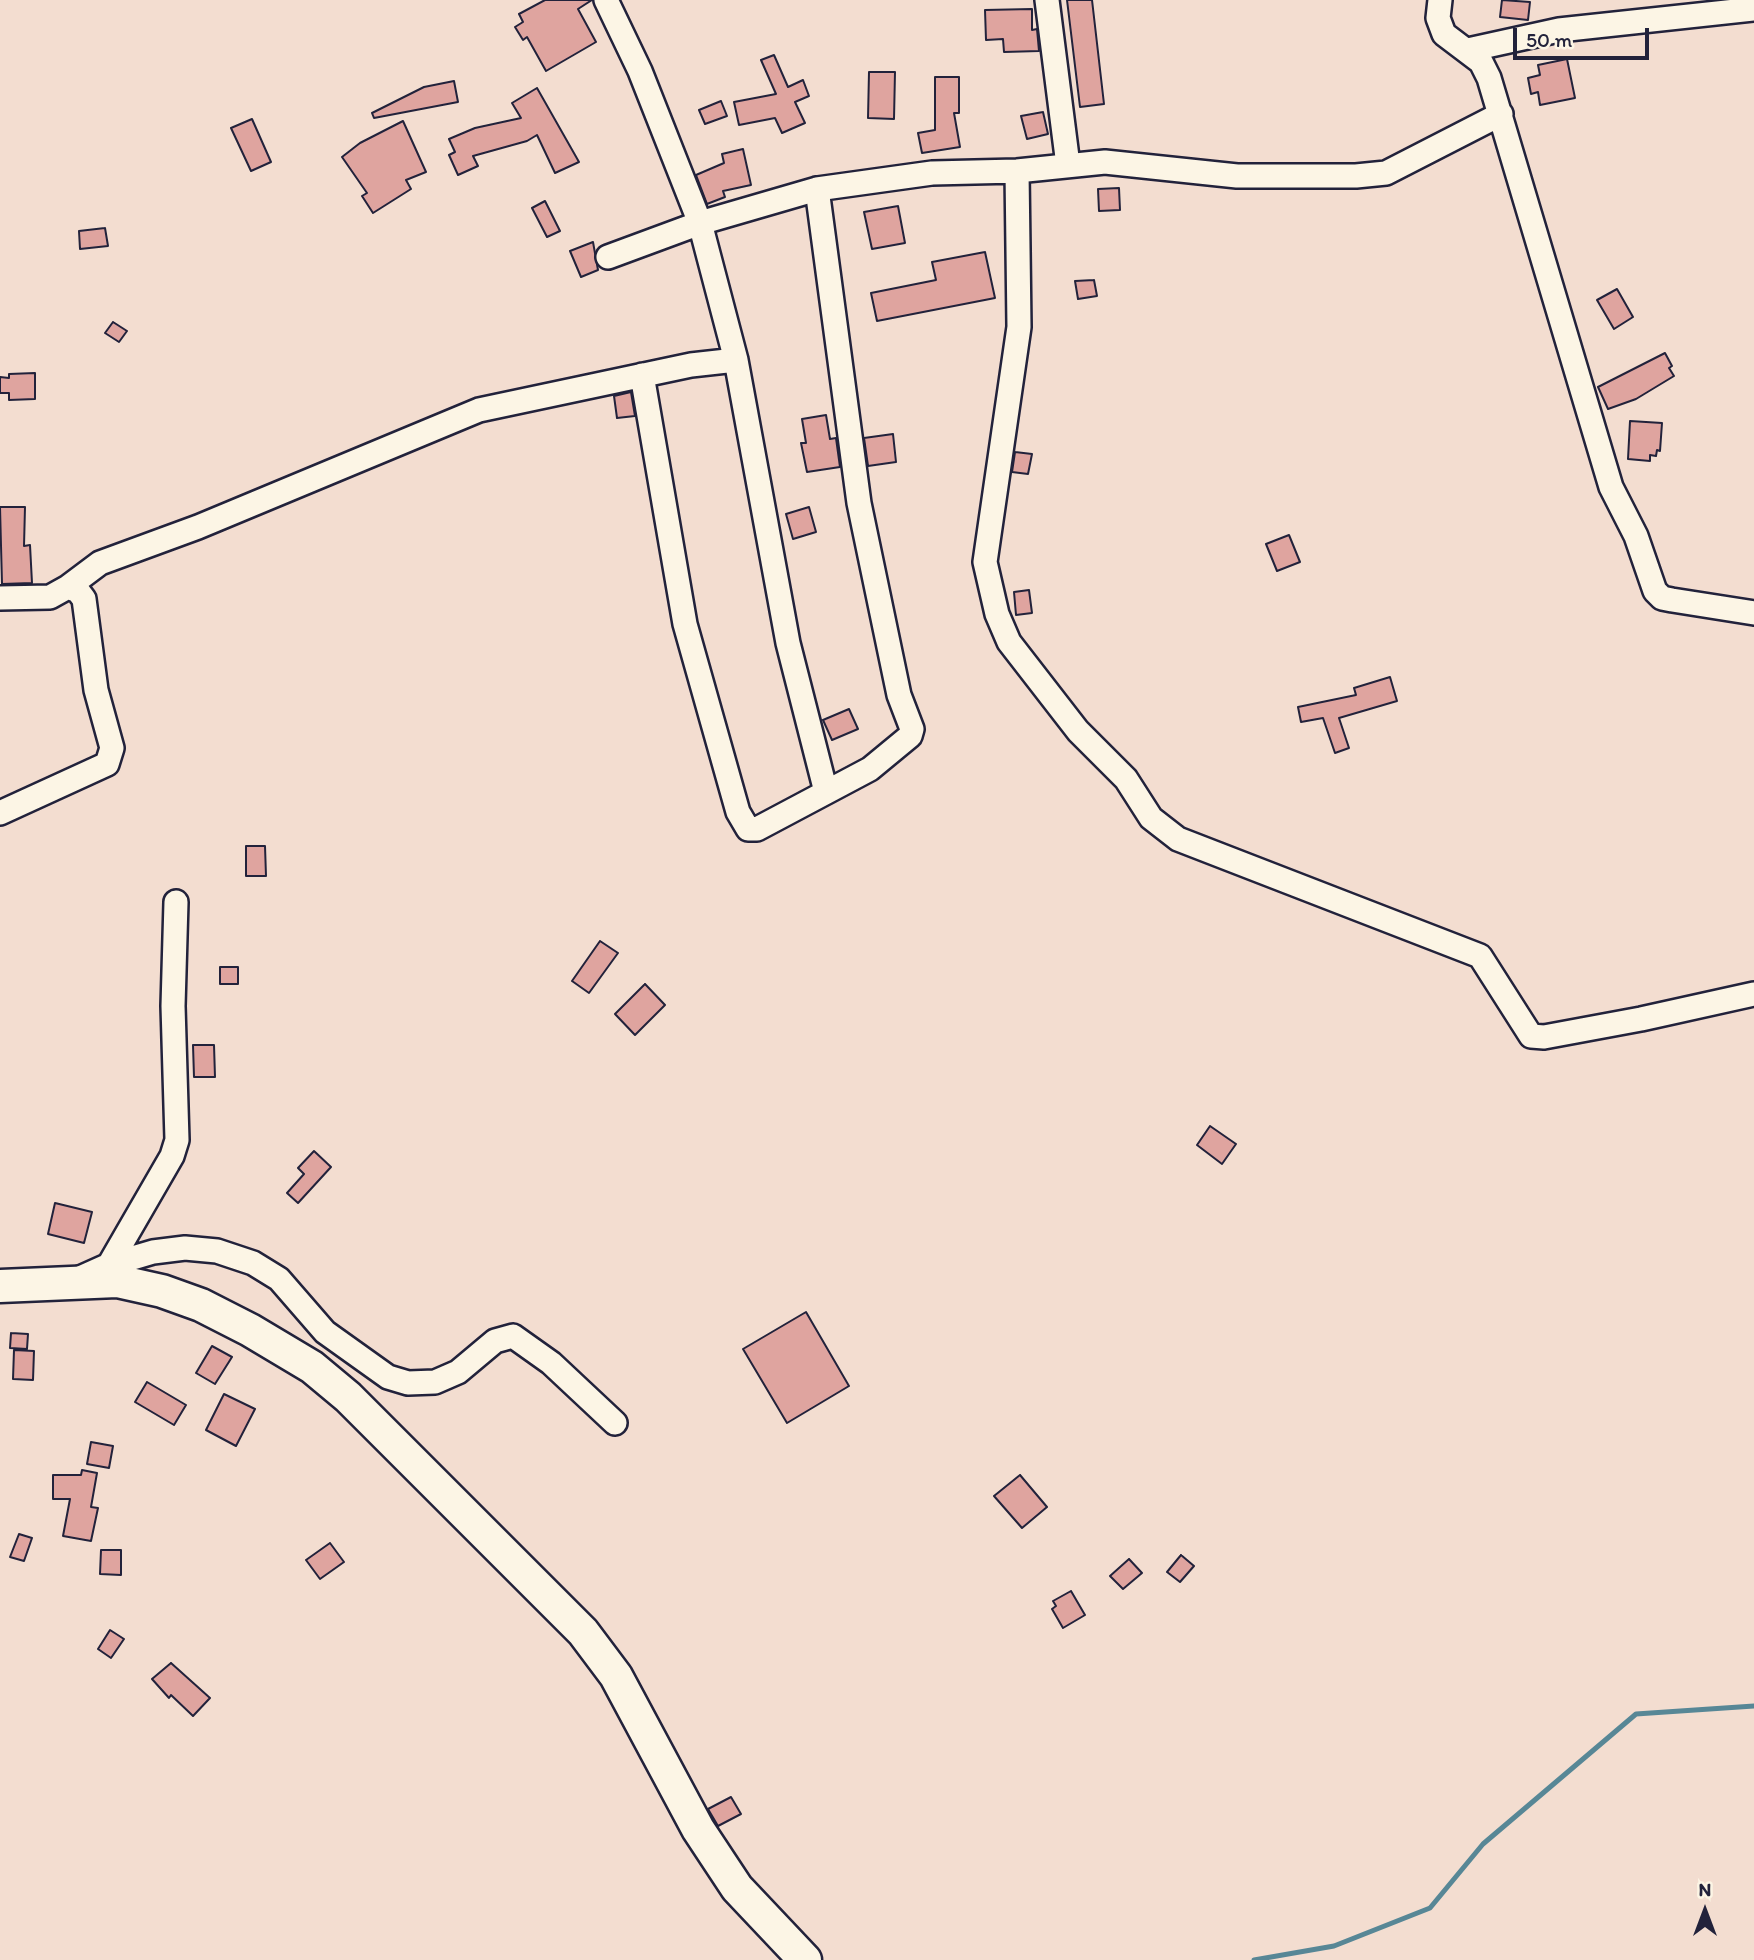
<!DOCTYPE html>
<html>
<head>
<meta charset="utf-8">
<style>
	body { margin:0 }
	#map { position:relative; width:1754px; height:1960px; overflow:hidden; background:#f3ddd0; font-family:Itim,sans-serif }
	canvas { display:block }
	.north { position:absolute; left:1670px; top:1876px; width:70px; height:70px; -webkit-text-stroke:5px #fcf5e5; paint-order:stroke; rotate:0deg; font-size:19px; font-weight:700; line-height:28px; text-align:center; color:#22223b }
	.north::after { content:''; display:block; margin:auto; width:24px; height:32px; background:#22223b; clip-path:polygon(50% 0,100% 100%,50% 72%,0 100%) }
	.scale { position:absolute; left:1513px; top:28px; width:136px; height:32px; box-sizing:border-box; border:4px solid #22223b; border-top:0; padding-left:9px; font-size:21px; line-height:24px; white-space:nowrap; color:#22223b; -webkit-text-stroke:5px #fcf5e5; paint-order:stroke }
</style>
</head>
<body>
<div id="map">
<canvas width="1754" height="1960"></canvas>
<div class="north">N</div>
<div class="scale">50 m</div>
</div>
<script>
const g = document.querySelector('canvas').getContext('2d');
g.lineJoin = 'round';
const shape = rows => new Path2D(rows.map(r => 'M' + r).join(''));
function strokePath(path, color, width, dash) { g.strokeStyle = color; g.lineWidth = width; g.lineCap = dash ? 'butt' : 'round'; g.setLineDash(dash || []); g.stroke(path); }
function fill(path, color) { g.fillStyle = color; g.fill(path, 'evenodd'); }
strokePath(shape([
	[1254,1960,1334,1946,1430,1908,1483,1844,1636,1714,1754,1706]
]), '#578796', 5);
const building = shape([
	[545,0,592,0,578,9,596,42,546,71,527,37,523,40,515,27,523,22,519,14,545,0],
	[1067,0,1092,0,1104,104,1080,107,1067,0],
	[1502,0,1530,2,1528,20,1500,17,1502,0],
	[1032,9,1032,30,1037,29,1039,51,1004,52,1003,39,986,40,985,10,1032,9],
	[774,55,788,87,803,80,809,96,795,102,805,123,782,133,775,118,739,125,734,102,776,94,761,60,774,55],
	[1567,59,1575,98,1540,105,1538,92,1531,94,1528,78,1540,75,1538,65,1567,59],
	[869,72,895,72,894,119,868,118,869,72],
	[935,77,959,77,959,113,954,113,960,147,922,153,918,133,935,130,935,77],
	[454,81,458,102,374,118,372,113,424,87,454,81],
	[537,88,579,162,555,173,537,135,527,141,473,156,478,166,458,175,449,155,455,152,449,139,475,128,521,118,512,103,537,88],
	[721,101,727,116,705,124,699,110,721,101],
	[1043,112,1048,134,1027,139,1021,116,1043,112],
	[252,119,271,162,251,171,231,128,252,119],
	[403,121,426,172,406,180,411,189,373,213,362,196,367,193,342,157,360,143,403,121],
	[743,149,751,185,723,191,725,197,707,204,696,175,724,163,722,154,743,149],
	[1119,188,1120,210,1099,211,1098,189,1119,188],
	[545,201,560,231,547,237,532,208,545,201],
	[898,206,905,243,872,249,864,212,898,206],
	[105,228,108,246,80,249,79,231,105,228],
	[593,242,598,270,581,277,570,251,593,242],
	[985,252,995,298,877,321,871,293,936,280,932,262,985,252],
	[1094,280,1097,296,1078,299,1075,281,1094,280],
	[1617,289,1633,317,1614,329,1597,300,1617,289],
	[113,322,127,331,119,342,105,333,113,322],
	[1665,353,1672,366,1669,368,1674,376,1636,399,1608,409,1598,387,1665,353],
	[35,373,35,399,9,400,9,393,0,393,0,377,9,378,9,374,35,373],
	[631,392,635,416,617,418,614,396,631,392],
	[826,415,830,439,836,438,840,467,807,472,801,443,806,443,802,419,826,415],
	[1630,421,1662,423,1660,451,1657,450,1656,456,1650,455,1650,461,1628,459,1630,421],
	[893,434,896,462,868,466,864,438,893,434],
	[1015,452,1032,454,1028,474,1012,472,1015,452],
	[0,507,25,507,24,546,30,545,32,583,2,584,0,507],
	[809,507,816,532,793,539,786,514,809,507],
	[1289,535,1300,562,1277,571,1266,544,1289,535],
	[1029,590,1032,613,1016,615,1014,592,1029,590],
	[1390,677,1397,701,1339,718,1349,748,1335,753,1323,718,1301,722,1298,707,1356,695,1354,688,1390,677],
	[849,709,858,729,832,740,823,720,849,709],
	[246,846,265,846,266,876,246,876,246,846],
	[600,941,618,953,589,993,572,981,600,941],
	[220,967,238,967,238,984,220,984,220,967],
	[645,984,665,1005,635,1035,615,1014,645,984],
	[193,1045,214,1045,215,1077,194,1077,193,1045],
	[1210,1126,1236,1144,1222,1164,1197,1145,1210,1126],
	[314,1151,331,1167,298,1203,287,1193,304,1174,298,1168,314,1151],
	[55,1203,92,1212,84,1243,48,1234,55,1203],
	[806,1312,849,1386,787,1423,743,1349,806,1312],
	[11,1333,28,1334,27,1349,10,1348,11,1333],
	[212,1346,232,1357,215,1384,196,1373,212,1346],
	[14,1350,34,1351,33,1380,13,1379,14,1350],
	[147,1382,186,1405,174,1425,135,1402,147,1382],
	[224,1394,255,1409,236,1446,206,1430,224,1394],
	[91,1442,113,1446,109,1468,87,1464,91,1442],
	[82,1470,97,1473,91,1507,98,1508,91,1541,63,1536,70,1499,53,1499,53,1475,81,1475,82,1470],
	[1020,1475,1047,1507,1022,1528,994,1496,1020,1475],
	[19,1534,32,1538,24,1561,10,1557,19,1534],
	[330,1543,344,1562,320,1579,306,1560,330,1543],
	[101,1550,121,1550,121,1575,100,1574,101,1550],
	[1181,1555,1194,1566,1180,1582,1167,1572,1181,1555],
	[1129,1559,1142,1573,1123,1589,1110,1576,1129,1559],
	[1071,1591,1085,1615,1063,1628,1052,1609,1056,1606,1053,1601,1071,1591],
	[110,1630,124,1639,111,1658,98,1649,110,1630],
	[171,1663,210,1698,193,1716,171,1695,169,1698,152,1679,171,1663],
	[731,1797,741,1814,718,1826,708,1809,731,1797]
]);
fill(building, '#dfa49f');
strokePath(building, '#22223b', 2);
const street = shape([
	[606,0,640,71,700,223,736,360,788,643,826,792],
	[1047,0,1068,165],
	[1440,0,1438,18,1444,34,1481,62,1489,78,1611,487,1636,536,1655,591,1662,598,1672,600,1754,613],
	[1468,50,1559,30,1754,9],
	[1017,171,1019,327,985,562,997,614,1009,642,1078,731,1126,779,1151,818,1178,839,1480,956,1531,1036,1544,1037,1641,1019,1754,994],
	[608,257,700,223,817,189,932,173,1017,171,1105,162,1237,176,1356,176,1386,173,1501,114],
	[642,375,685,624,738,812,748,829,757,829,870,769,910,736,912,729,899,695,859,503,817,189],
	[0,598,50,597,68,587,100,563,198,527,479,410,691,365,736,360],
	[0,813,107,764,112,748,96,690,84,599,78,591,68,587],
	[109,1265,172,1156,177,1140,173,1006,176,902],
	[80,1278,109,1265,153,1252,185,1248,217,1251,253,1263,279,1279,325,1332,388,1377,408,1383,435,1382,458,1372,495,1341,513,1336,551,1363,615,1423]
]);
const secondary = shape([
	[0,1286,117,1281,162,1291,201,1305,250,1330,312,1367,348,1397,583,1632,616,1676,698,1829,737,1888,805,1960]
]);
strokePath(street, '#22223b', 28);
strokePath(secondary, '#22223b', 37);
strokePath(street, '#fcf5e5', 23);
strokePath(secondary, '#fcf5e5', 32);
</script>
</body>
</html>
